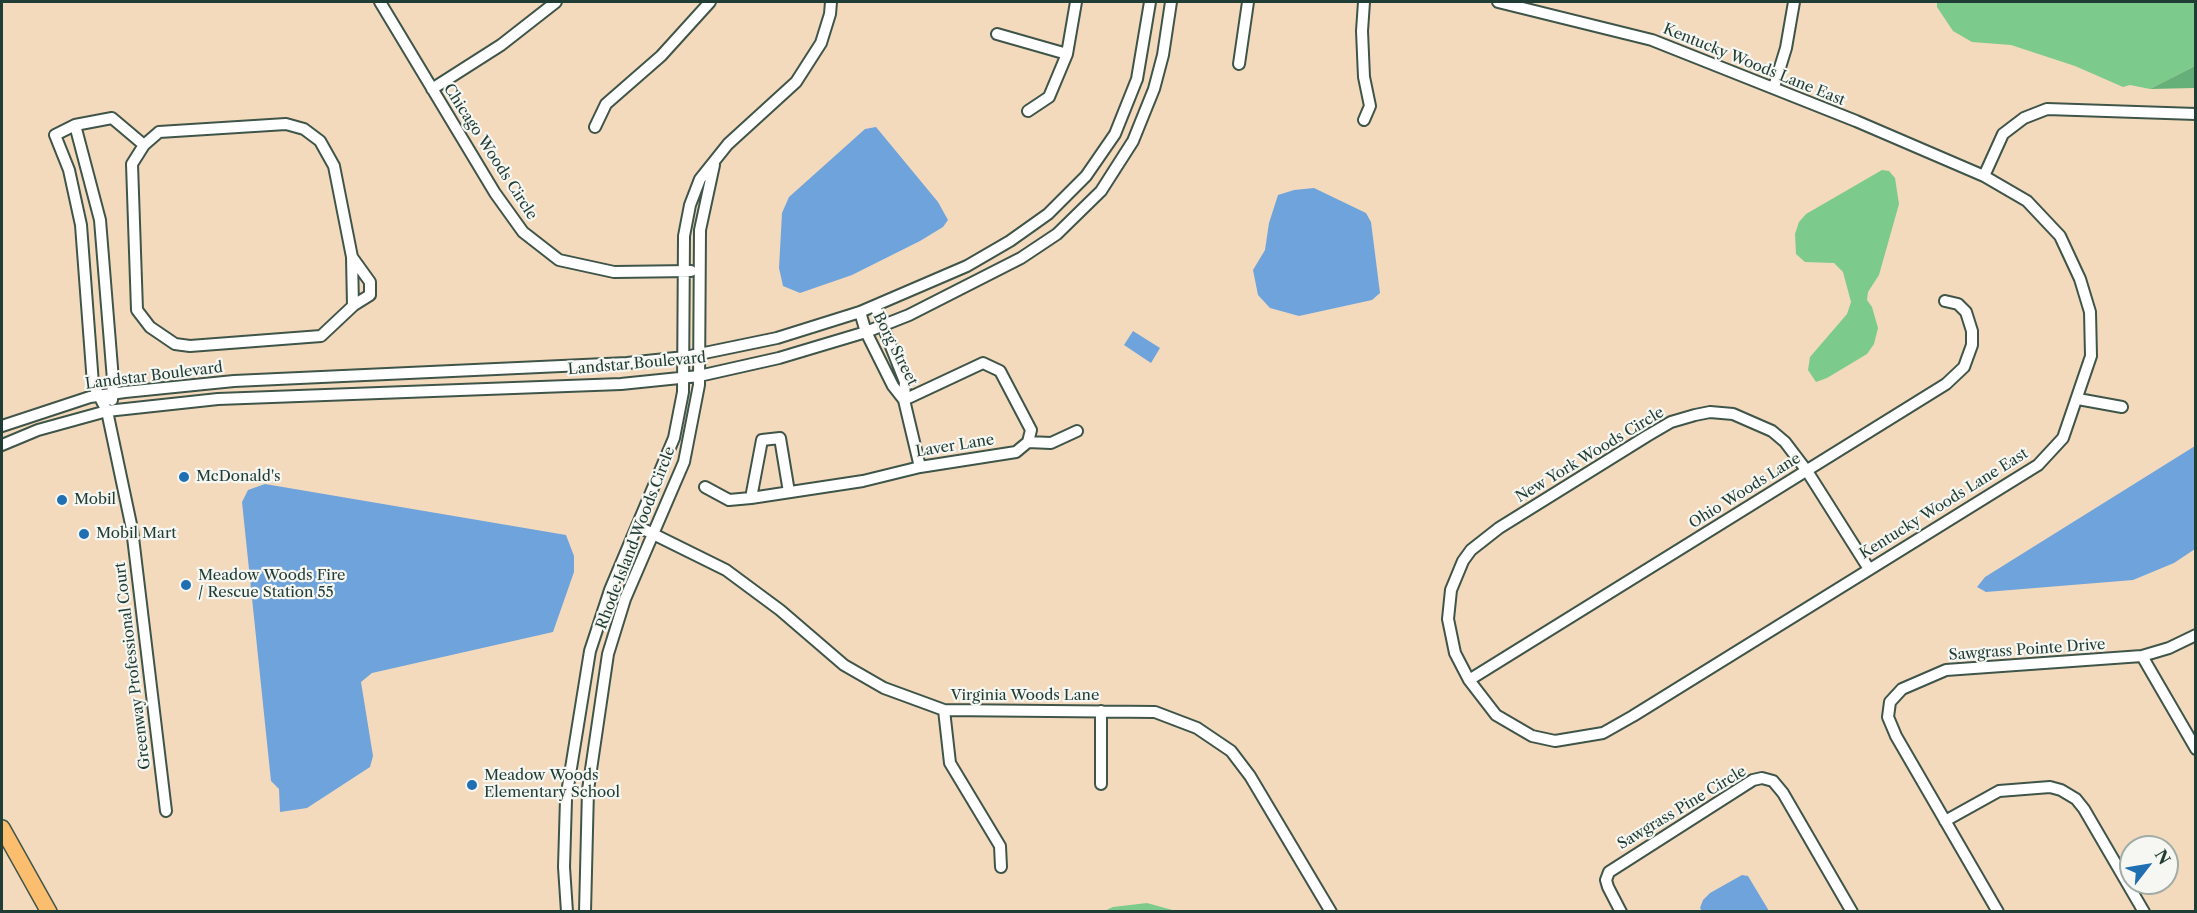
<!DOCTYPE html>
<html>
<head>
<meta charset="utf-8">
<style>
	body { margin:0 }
	#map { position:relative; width:2197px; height:913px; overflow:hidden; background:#f3dabd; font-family:"Libre Caslon Text",serif }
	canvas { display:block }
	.frame { position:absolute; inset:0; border:3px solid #1f3d34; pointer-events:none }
	.north { position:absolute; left:2119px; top:835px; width:60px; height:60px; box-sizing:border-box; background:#f6f6f2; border:2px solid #a0aca6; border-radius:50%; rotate:59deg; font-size:16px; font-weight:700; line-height:24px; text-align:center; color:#1f3d34 }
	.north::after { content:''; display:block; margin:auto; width:21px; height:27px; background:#1f6fb2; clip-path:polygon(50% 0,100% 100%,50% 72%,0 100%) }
</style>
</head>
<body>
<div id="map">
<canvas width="2197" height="913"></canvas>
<div class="frame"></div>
<div class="north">N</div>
</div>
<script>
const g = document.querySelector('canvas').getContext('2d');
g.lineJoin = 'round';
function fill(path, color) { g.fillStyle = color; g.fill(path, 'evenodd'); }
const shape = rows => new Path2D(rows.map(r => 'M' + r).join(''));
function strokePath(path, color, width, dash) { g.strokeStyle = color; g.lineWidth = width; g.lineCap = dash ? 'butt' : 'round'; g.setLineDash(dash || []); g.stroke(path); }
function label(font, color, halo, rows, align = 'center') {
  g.font = font + ' "Libre Caslon Text",serif'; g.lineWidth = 4.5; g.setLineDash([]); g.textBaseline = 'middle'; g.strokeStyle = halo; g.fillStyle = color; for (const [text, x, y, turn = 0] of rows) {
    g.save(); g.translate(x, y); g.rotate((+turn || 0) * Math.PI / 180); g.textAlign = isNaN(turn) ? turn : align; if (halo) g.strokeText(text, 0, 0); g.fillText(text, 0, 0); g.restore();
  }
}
fill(shape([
	[1937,2,2195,2,2195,66,2150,89,2130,85,2123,87,2075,66,2011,45,1972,42,1953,31,1937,7],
	[1882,170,1889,171,1895,178,1899,204,1879,275,1868,292,1867,300,1872,307,1878,328,1874,344,1867,354,1827,378,1816,382,1808,370,1810,357,1847,314,1851,302,1843,272,1834,263,1805,262,1796,254,1795,234,1799,222,1806,214],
	[1147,903,1176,911,1104,911,1113,907]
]), '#7ccb8c');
fill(shape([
	[2195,66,2195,88,2150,89]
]), '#65af78');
fill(shape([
	[876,127,938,202,948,220,943,227,920,241,852,275,800,293,783,286,779,268,782,213,789,197,865,129],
	[1314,188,1366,213,1371,222,1380,293,1372,300,1299,316,1270,308,1258,295,1253,270,1265,250,1269,223,1278,195,1294,190],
	[1133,331,1160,348,1151,363,1124,345],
	[2195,446,2195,549,2174,563,2133,580,1986,592,1977,587,1985,577],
	[265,484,566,535,574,556,574,572,553,632,372,673,361,682,373,756,370,767,307,808,280,812,279,789,271,781,242,502,248,490],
	[1742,875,1748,876,1769,911,1702,911,1700,908,1703,900,1710,893]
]), '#6fa3db');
const minor = shape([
	[380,2,495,193,523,232,559,260,614,272,691,271],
	[1364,2,1362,31,1364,77,1370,106,1364,120],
	[1498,2,1652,40,1856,121,1984,176,2027,201,2060,236,2080,279,2090,312,2091,356,2063,438,2038,465,1633,716,1603,733,1555,741,1532,736,1496,715,1469,680,1455,653,1448,619,1451,590,1463,561,1471,550,1499,528,1647,436,1671,422,1695,415,1710,412,1733,414,1772,431,1785,442,1807,471,1869,569],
	[997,34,1067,54],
	[1239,64,1248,2],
	[1774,87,1786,48,1794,2],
	[432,89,501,45,556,2],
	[1028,111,1049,97,1067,54,1076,2],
	[75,125,100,220,113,380,112,400],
	[595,127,606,104,661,56,710,2],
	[144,145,132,164,137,310,150,327,175,344,190,346,321,336,354,305,370,295,370,282,352,257,334,166,320,141,304,129,286,124,159,132,144,145,112,118,75,125,55,135,69,170,81,225,93,384,107,411,132,529,166,811],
	[1984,176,2003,134,2024,118,2047,109,2196,114],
	[352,257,353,306],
	[875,306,905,382,904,400,920,467],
	[860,312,866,332,893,386,904,400],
	[2078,399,2122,407],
	[2,426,90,397,125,392,234,381,627,363,685,357,777,338,860,312,967,266,1010,241,1048,214,1086,176,1115,134,1137,79,1150,2],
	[1028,442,1051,443,1077,431],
	[2,445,38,430,107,411,218,399,621,384,699,376,779,358,866,332,909,315,1021,258,1057,234,1101,191,1133,141,1154,89,1163,55,1171,2],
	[705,487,729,500,751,498,863,481,920,467,1016,452,1028,442,1031,430,1000,371,983,363,904,400],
	[751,498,762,440,780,438,789,492],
	[637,526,726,570,780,610,844,665,884,688,944,710,1155,712,1197,728,1231,751,1250,776,1331,912],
	[2142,656,2196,749],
	[1469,680,1946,384,1964,367,1972,345,1972,331,1966,312,1958,304,1945,301],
	[944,710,950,763,1000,846,1001,867],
	[1101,784,1101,711],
	[1945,821,1999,791,2050,787,2061,790,2076,799,2084,809,2144,912],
	[567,912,564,867,566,799,590,651,610,590,674,438,683,392,684,236,690,205,700,179,728,144,796,82,821,43,830,14,831,2],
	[585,912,588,790,608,654,625,599,684,462,699,385,700,230,714,165],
	[1621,912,1608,887,1606,880,1609,872,1753,780,1762,778,1773,781,1783,793,1852,912],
	[1998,912,1896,736,1888,717,1890,702,1902,689,1946,670,2142,656,2169,648,2196,635]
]);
const highway = shape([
	[2,828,49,912]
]);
strokePath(minor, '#3f5549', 14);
strokePath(highway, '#3f5549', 18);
strokePath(minor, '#fff', 10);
strokePath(highway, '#fbbd6e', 15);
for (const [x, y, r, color] of [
	[184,477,6,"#1f6fb2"],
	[62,500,6,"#1f6fb2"],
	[84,534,6,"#1f6fb2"],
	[186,585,6,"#1f6fb2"],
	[472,785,6,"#1f6fb2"]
]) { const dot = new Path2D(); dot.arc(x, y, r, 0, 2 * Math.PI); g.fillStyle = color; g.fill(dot); strokePath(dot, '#f6f6f2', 2); }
label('15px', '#1f3d34', '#f6f6f2', [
	["Kentucky Woods Lane East",1754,65,22],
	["Chicago Woods Circle",490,152,57],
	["Borg Street",895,349,63],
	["Landstar Boulevard",637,364,-5],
	["Landstar Boulevard",154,376,-7],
	["Laver Lane",955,446,-9],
	["New York Woods Circle",1590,455,-31],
	["Ohio Woods Lane",1745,491,-32],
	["Kentucky Woods Lane East",1944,504,-32],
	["Rhode Island Woods Circle",636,538,-69],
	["Sawgrass Pointe Drive",2027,650,-4],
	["Greenway Professional Court",133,666,-97],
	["Virginia Woods Lane",1025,696],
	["Sawgrass Pine Circle",1682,808,-31]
]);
label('15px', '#1f3d34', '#f6f6f2', [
	["McDonald's",196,477],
	["Mobil",74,500],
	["Mobil Mart",96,534],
	["Meadow Woods Fire",198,576],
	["/ Rescue Station 55",198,593],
	["Meadow Woods",484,776],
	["Elementary School",484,793]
], 'left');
</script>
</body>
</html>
